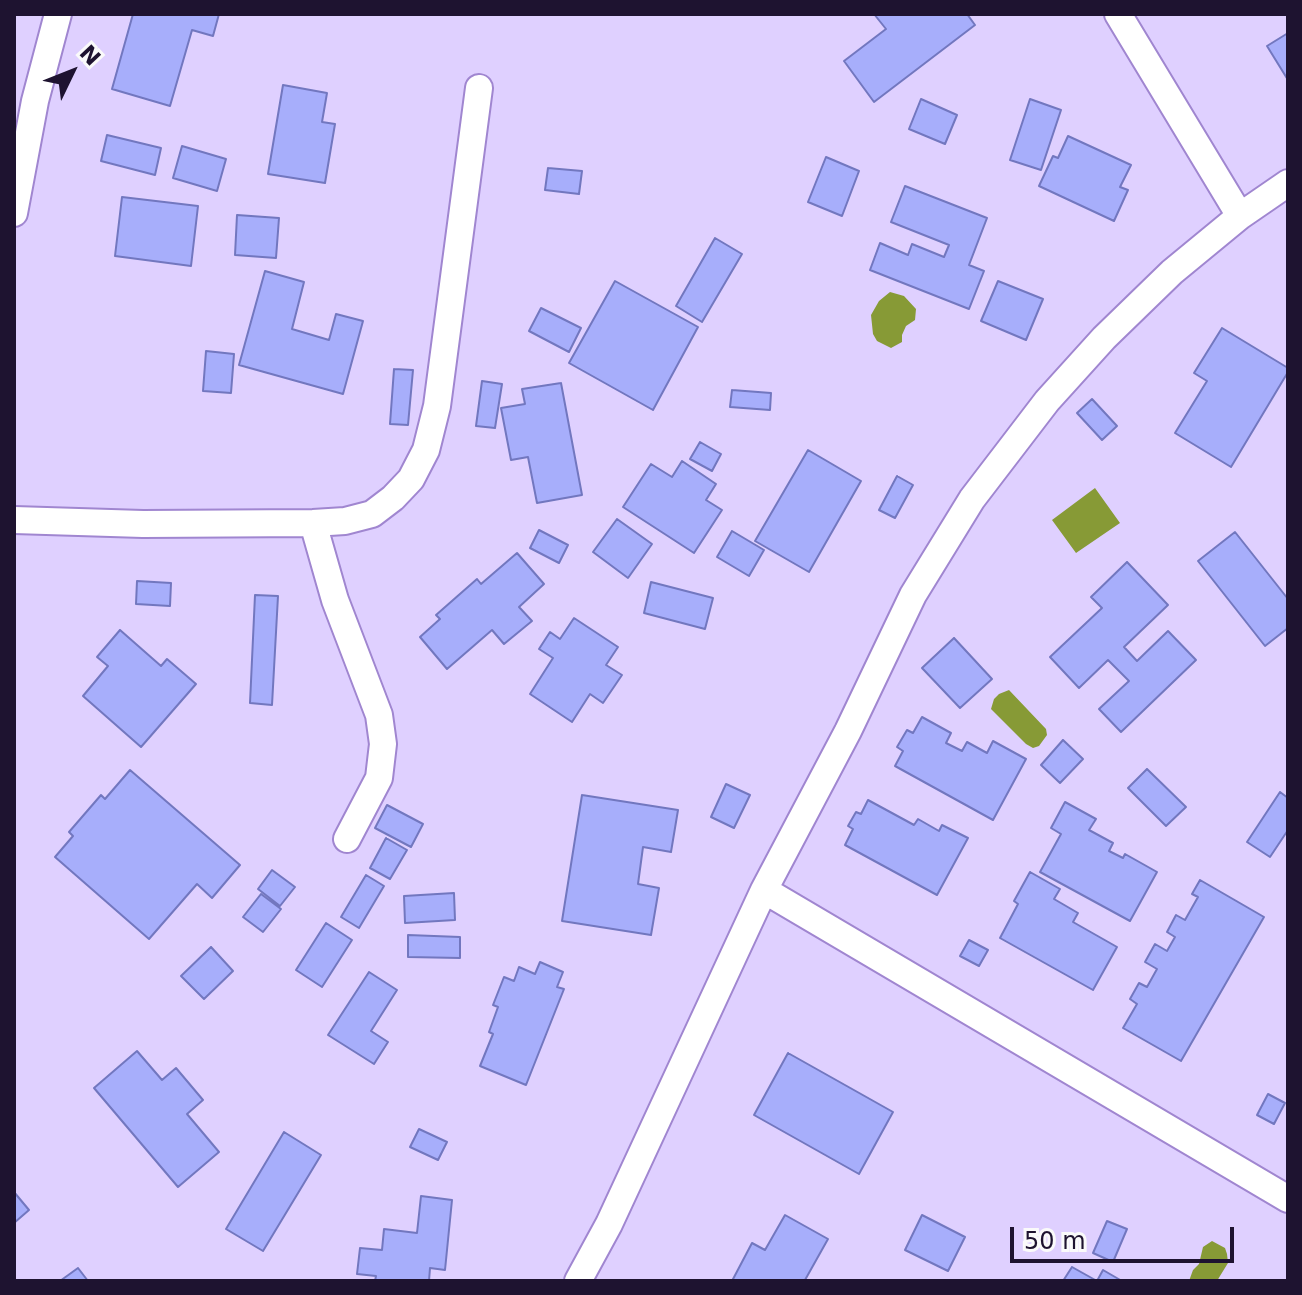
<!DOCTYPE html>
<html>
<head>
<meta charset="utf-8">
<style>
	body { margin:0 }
	#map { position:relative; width:1302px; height:1295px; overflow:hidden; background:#dfd0ff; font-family:"DejaVu Sans",sans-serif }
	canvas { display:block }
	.frame { position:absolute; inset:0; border:16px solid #1e1330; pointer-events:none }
	.north { position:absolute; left:32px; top:32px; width:80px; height:80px; -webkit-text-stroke:6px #fafafa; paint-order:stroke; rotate:47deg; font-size:22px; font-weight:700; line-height:32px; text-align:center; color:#1e1330 }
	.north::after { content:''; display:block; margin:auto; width:28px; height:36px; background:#1e1330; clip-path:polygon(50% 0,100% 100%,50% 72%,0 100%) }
	.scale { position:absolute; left:1010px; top:1227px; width:224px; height:36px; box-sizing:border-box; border:4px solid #1e1330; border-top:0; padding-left:10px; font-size:24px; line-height:28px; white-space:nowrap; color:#1e1330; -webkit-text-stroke:6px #fafafa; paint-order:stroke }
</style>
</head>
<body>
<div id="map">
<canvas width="1302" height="1295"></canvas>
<div class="frame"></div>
<div class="north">N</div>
<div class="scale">50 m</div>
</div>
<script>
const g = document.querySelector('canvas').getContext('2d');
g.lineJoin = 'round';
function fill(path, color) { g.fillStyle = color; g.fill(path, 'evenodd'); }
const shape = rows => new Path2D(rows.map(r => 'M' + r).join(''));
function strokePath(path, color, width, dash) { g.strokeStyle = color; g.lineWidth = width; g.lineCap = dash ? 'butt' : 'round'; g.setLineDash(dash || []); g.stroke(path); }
fill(shape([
	[890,292,904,296,916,309,915,320,906,326,902,335,902,342,891,348,877,341,873,334,871,315,879,301],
	[1095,488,1120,523,1076,553,1052,520],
	[1009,690,1046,729,1047,735,1039,746,1033,748,1026,744,991,709,994,699,999,694],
	[1212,1241,1225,1248,1227,1254,1228,1263,1220,1276,1217,1281,1189,1281,1193,1270,1199,1264,1203,1247]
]), '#879a36');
const building = shape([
	[133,14,219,14,213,36,192,30,170,106,112,89,133,14],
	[874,14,967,14,975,25,874,102,844,61,886,29,874,14],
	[1288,33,1288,80,1267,46,1288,33],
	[283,85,327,93,322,122,335,124,325,183,268,174,283,85],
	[921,99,957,115,945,144,909,129,921,99],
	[1030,99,1061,110,1041,170,1010,160,1030,99],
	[107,135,161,148,155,175,101,161,107,135],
	[1068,136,1131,165,1120,187,1128,190,1114,221,1039,186,1053,156,1058,158,1068,136],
	[182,146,226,159,217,191,173,178,182,146],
	[826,157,859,171,842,216,808,202,826,157],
	[548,168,582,171,579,194,545,190,548,168],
	[905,186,987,218,969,265,984,271,969,309,870,270,880,243,908,255,912,244,944,257,949,245,891,222,905,186],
	[122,197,198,206,191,266,115,256,122,197],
	[237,215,279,218,276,258,235,255,237,215],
	[715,238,742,254,702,322,676,306,715,238],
	[265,271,304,282,292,329,329,340,336,314,363,321,343,394,239,365,265,271],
	[615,281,698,327,653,410,569,363,615,281],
	[998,281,1043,299,1026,340,981,321,998,281],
	[541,308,581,328,569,352,529,331,541,308],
	[1222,328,1288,368,1288,372,1231,467,1175,433,1207,381,1194,373,1222,328],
	[206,351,234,354,231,393,203,391,206,351],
	[394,369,413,370,408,425,390,424,394,369],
	[482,381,502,384,495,428,476,426,482,381],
	[561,383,582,495,537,503,528,457,511,460,501,408,525,404,522,389,561,383],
	[732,390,771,393,770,410,730,407,732,390],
	[1092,399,1117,426,1102,440,1077,413,1092,399],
	[700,442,721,454,712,471,690,459,700,442],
	[808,450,861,481,809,572,755,541,808,450],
	[682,461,716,484,706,500,722,510,694,553,623,507,651,464,672,477,682,461],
	[897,476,913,485,895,518,879,510,897,476],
	[617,519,652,544,628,578,593,552,617,519],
	[539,530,568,545,559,563,530,548,539,530],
	[732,531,764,550,749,576,717,557,732,531],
	[1235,532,1288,599,1288,628,1265,646,1198,561,1235,532],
	[517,553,544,584,519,607,532,621,504,644,492,630,447,669,420,637,440,619,436,615,477,579,481,584,517,553],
	[1127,562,1168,605,1124,647,1137,661,1168,631,1196,660,1121,732,1099,709,1129,681,1108,660,1079,688,1050,657,1102,608,1091,597,1127,562],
	[137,581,171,583,170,606,136,604,137,581],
	[651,582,713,598,705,629,644,613,651,582],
	[255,595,278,596,272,705,250,703,255,595],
	[574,618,618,647,606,665,622,675,603,703,590,694,572,722,530,694,553,658,539,649,550,632,560,639,574,618],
	[120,630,161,666,167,659,196,684,141,747,83,696,108,666,97,657,120,630],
	[954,638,992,679,960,708,922,668,954,638],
	[922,717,951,733,946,743,962,751,967,742,987,753,993,741,1026,759,993,820,895,766,903,751,897,747,907,730,913,733,922,717],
	[1063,740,1083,759,1060,783,1041,765,1063,740],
	[1147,769,1186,807,1166,826,1128,788,1147,769],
	[130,770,240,865,212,898,197,884,149,939,55,857,73,836,69,832,101,795,105,799,130,770],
	[726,784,750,795,734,828,711,817,726,784],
	[1280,792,1288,798,1288,830,1270,857,1247,842,1280,792],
	[582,795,678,810,671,852,643,847,638,884,659,888,651,935,562,921,582,795],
	[868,800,914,825,918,819,939,831,942,825,968,838,937,895,845,845,853,829,848,826,856,812,861,814,868,800],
	[1065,802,1096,819,1089,830,1113,843,1109,851,1123,858,1125,854,1157,872,1130,921,1040,872,1061,834,1051,828,1065,802],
	[387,805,423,824,411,847,375,828,387,805],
	[386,838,407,850,390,879,370,868,386,838],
	[272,870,295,887,280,906,258,889,272,870],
	[1030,872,1060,889,1054,899,1078,913,1073,922,1117,947,1093,990,1000,938,1018,904,1014,901,1030,872],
	[366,875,384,886,359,928,341,917,366,875],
	[1200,880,1264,917,1181,1061,1123,1028,1137,1004,1130,999,1139,983,1147,987,1157,969,1145,962,1155,944,1167,951,1175,937,1167,932,1176,915,1185,920,1198,897,1192,894,1200,880],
	[454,893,455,920,405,923,404,896,454,893],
	[261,894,281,909,263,932,243,917,261,894],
	[326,923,352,940,322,987,296,970,326,923],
	[408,935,460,937,460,958,408,957,408,935],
	[969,940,988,950,979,966,960,956,969,940],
	[211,947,233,971,204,999,181,976,211,947],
	[540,962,563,972,557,987,564,989,526,1085,480,1066,493,1034,489,1032,498,1007,493,1005,504,977,514,981,519,967,535,974,540,962],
	[369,972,397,990,371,1031,388,1042,374,1064,328,1035,369,972],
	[137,1051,162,1080,176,1068,203,1100,187,1114,219,1152,178,1187,94,1088,137,1051],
	[788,1053,893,1112,859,1174,754,1115,788,1053],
	[1268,1094,1285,1103,1274,1124,1257,1115,1268,1094],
	[419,1129,447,1142,438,1160,410,1147,419,1129],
	[284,1132,321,1155,263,1251,226,1229,284,1132],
	[14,1192,29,1210,14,1223,14,1192],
	[421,1196,452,1200,445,1270,430,1268,429,1281,375,1281,376,1276,357,1274,360,1248,382,1250,384,1229,417,1233,421,1196],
	[785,1215,828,1239,805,1280,807,1281,732,1281,752,1243,765,1250,785,1215],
	[922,1215,965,1237,948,1271,905,1250,922,1215],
	[1107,1221,1127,1229,1113,1262,1093,1253,1107,1221],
	[1072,1267,1097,1281,1103,1270,1122,1281,1063,1281,1072,1267],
	[78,1268,88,1281,60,1281,78,1268]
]);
fill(building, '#a7aefb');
strokePath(building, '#7277bf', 2);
const minor = shape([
	[1118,14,1240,216],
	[14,213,35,101,58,14],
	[14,520,143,524,313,523,345,521,372,514,393,498,411,479,426,450,437,406,479,88],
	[313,523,335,600,379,715,383,744,379,778,347,839],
	[764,890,1288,1199],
	[578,1281,609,1224,764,890,848,731,913,595,972,499,1047,401,1104,338,1172,272,1240,216,1288,183]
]);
strokePath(minor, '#a086d0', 30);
strokePath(minor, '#fff', 26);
</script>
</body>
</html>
